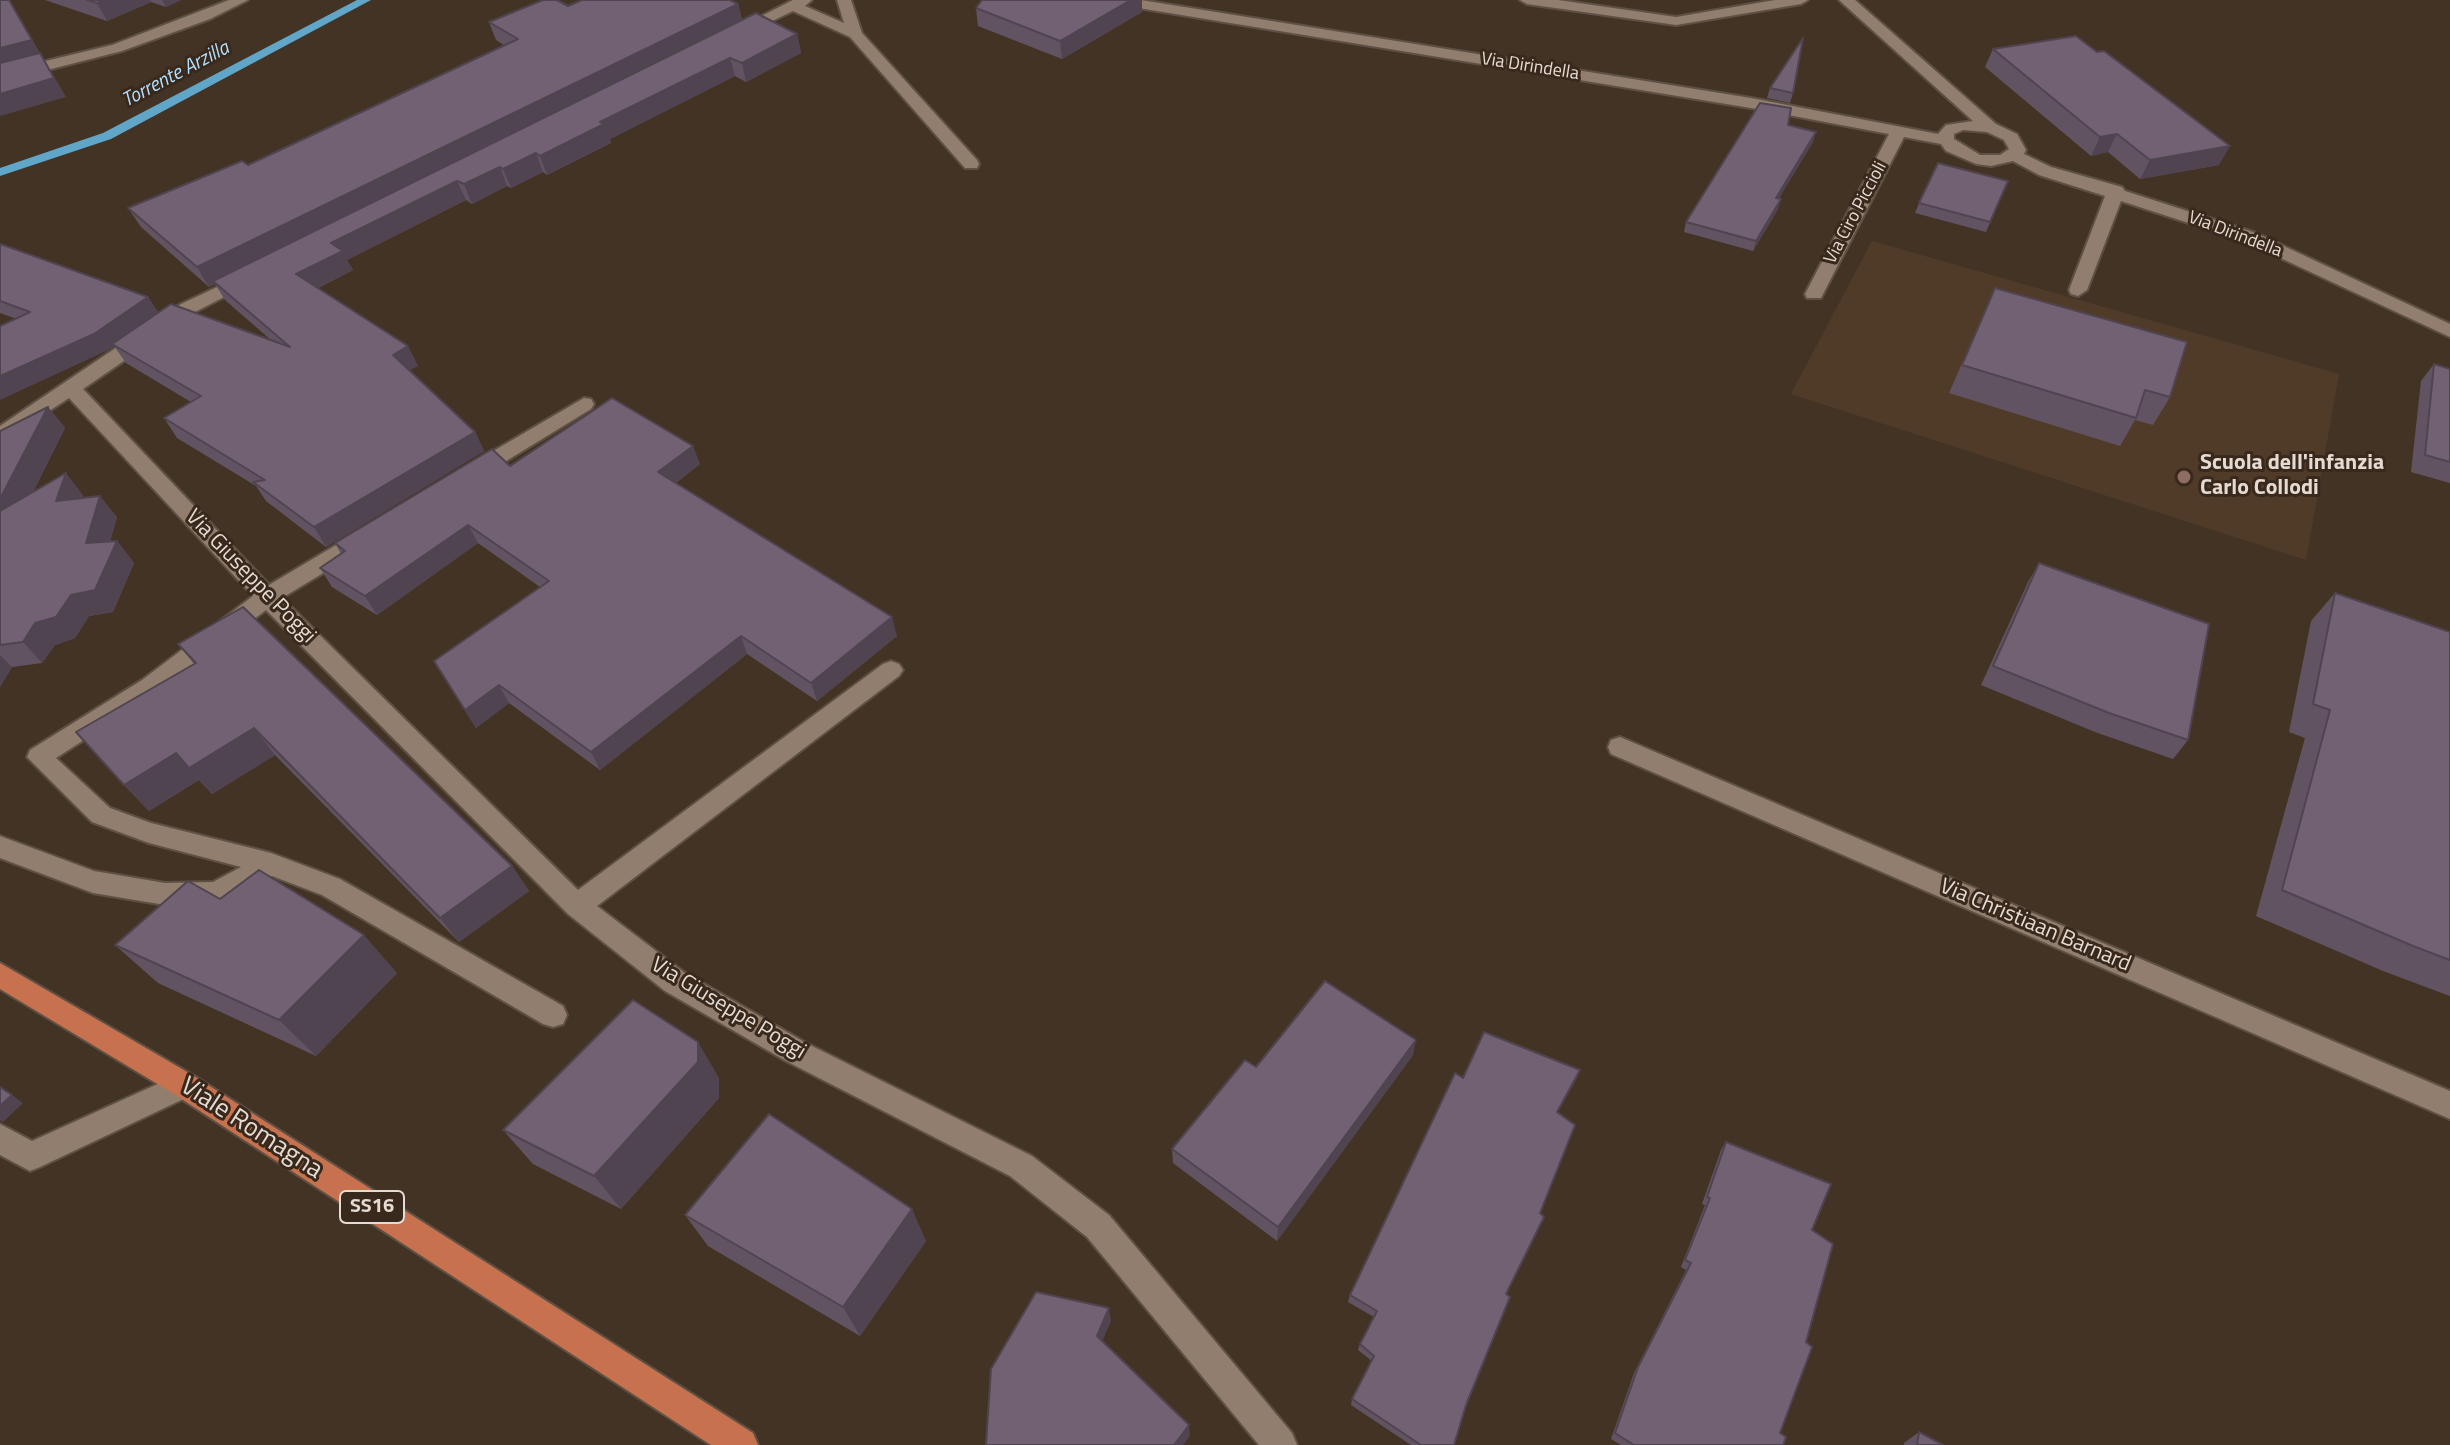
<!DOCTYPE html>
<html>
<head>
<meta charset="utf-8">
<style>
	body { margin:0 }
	canvas { display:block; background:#433325 }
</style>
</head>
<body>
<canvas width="2450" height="1445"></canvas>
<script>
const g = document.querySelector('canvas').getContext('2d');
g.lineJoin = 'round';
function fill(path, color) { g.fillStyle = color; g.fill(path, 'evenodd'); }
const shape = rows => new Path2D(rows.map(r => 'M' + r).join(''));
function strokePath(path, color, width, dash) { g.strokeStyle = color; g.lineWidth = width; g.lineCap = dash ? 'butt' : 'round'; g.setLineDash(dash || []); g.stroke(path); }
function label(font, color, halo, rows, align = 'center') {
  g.font = font + ' "Titillium Web",sans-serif'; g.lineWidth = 6; g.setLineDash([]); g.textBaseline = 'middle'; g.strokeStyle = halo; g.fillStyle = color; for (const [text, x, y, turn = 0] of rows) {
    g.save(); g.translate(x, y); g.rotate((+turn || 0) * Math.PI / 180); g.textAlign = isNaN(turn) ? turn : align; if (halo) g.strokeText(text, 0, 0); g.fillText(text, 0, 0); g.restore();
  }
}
fill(shape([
	[1872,241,2339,374,2306,560,1791,394]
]), '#503b28');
fill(shape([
	[357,0,371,0,111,139,0,176,0,168,103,133,357,0]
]), '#5fa6c9');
const minor = shape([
	[229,0,248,0,210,19,122,51,0,82,0,72,112,45,229,0],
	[793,0,812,0,805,6,844,23,837,0,851,0,862,33,977,160,979,164,977,168,965,168,850,37,793,11,743,35,738,37,730,32,793,0],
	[1107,0,1141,0,1751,98,1938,134,1946,125,1973,121,1839,0,1855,0,1996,124,2017,134,2026,150,2024,154,2051,167,2122,187,2125,191,2256,233,2450,324,2450,337,2244,241,2121,201,2087,290,2078,296,2071,294,2069,290,2105,196,2039,175,2013,161,1991,166,1976,164,1946,151,1941,144,1904,137,1823,294,1821,298,1807,298,1805,294,1889,134,1751,108,1114,4,1107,0],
	[1963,130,1987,132,2004,140,2009,149,2000,155,1980,155,1954,139,1954,134,1963,130],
	[1520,0,1558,0,1676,17,1775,0,1808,0,1801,4,1676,25,1527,4,1520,0],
	[247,273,253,274,256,278,253,282,195,312,83,389,269,585,358,532,374,532,377,537,374,542,282,598,578,890,883,664,891,661,899,664,903,670,899,676,597,906,685,973,806,1043,1032,1156,1109,1215,1292,1433,1297,1445,1259,1445,1087,1237,1010,1176,786,1061,665,991,568,914,266,610,158,692,56,758,110,808,151,823,271,853,340,879,563,1006,567,1015,563,1024,553,1027,543,1024,322,895,272,876,216,904,165,905,93,893,0,858,0,836,94,871,165,883,213,882,241,867,149,843,92,822,27,757,30,750,142,680,253,596,69,398,0,443,0,426,181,304,247,273],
	[584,398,591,399,594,404,591,409,480,477,466,477,463,472,466,467,584,398],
	[1620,737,2450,1091,2450,1119,1611,754,1608,747,1611,740,1620,737],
	[184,1072,194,1076,198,1085,194,1094,40,1167,30,1171,0,1155,0,1124,32,1141,184,1072]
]);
const major = shape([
	[0,963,194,1076,753,1433,758,1445,711,1445,174,1094,0,989,0,963]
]);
strokePath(minor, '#5e5144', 4);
strokePath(major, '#5e5144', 4);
fill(minor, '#917e6e');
fill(major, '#c7714e');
fill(shape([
	[45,0,181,0,166,7,151,2,107,21],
	[982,0,1142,0,1142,12,1062,59,978,26,976,8],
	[738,4,742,20,797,34,801,53,746,82,735,76,610,139,611,143,547,175,543,172,511,188,507,186,472,204,466,200,347,260,353,270,318,288,418,366,409,370,475,432,484,451,326,547,266,501,256,486,177,438,164,418,191,402,126,363,114,346,106,351,0,313,0,244,148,297,158,313,271,340,225,300,215,284,209,287,141,227,128,208,248,165,504,45,496,40,489,22,568,6],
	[1993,49,2219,165,2140,179,2108,152,2091,156,1985,67],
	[1770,88,1793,93,1790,103,1767,98],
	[1788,125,1813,142,1779,198,1778,209,1753,251,1684,232,1686,222],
	[2008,181,1986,232,1915,213,1919,203],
	[1995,288,2170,397,2153,425,2135,420,2120,446,1949,393],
	[2434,364,2450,369,2450,483,2411,472,2421,381],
	[48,407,65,428,33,492,83,495,82,498,117,517,110,542,117,541,134,563,113,612,89,616,75,638,55,645,42,663,12,667,0,687,0,431],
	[700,464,676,483,897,636,817,701,747,654,600,770,509,703,476,728,434,661,540,587,478,543,377,615,332,587,320,568,341,554,335,543,510,466],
	[2039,563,2188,740,2173,759,2095,732,1981,685,2028,582],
	[2335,593,2450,632,2450,996,2383,971,2256,916,2305,738,2289,732,2311,621],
	[178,644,512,866,529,891,459,942,275,755,212,794,199,780,149,811,124,785,194,664],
	[220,899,397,973,316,1056,158,983,115,945],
	[1413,1055,1277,1241,1173,1163,1172,1149,1256,1067],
	[1580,1070,1557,1113,1507,1294,1466,1405,1454,1445,1411,1445,1351,1405,1352,1399,1372,1361,1358,1350,1360,1344,1374,1317,1348,1302,1350,1295,1463,1078],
	[719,1078,719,1098,621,1209,533,1164,503,1130],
	[1726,1142,1812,1230,1780,1433,1783,1445,1621,1445,1611,1439,1634,1373,1686,1270,1681,1267,1705,1205,1702,1204,1721,1150],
	[685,1215,926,1241,860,1336,708,1246],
	[1919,1432,1943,1445,1904,1445,1904,1443]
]), '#625362');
fill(shape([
	[9,0,66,97,0,116,0,48],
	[104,0,150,0,151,2,107,21,97,3],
	[162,0,181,0,166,7],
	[1131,0,1142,0,1142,12,1062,59,1060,41],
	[738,4,742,22,213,281,215,284,209,287,197,267],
	[797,34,801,53,746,82,742,63],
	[730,58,735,76,610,139,611,143,547,175,540,156,600,122],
	[1816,132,1813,142,1773,208,1776,198],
	[2117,134,2108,152,2091,156,2100,137],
	[2230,146,2219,165,2140,179,2150,160],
	[536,153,543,172,511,188,503,169],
	[500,167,507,186,472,204,464,184],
	[457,181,466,200,347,260,353,270,307,293,296,274,331,243],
	[1781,199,1778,209,1753,251,1756,241],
	[148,297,160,315,112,344,114,346,106,351,0,400,0,376],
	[408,346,418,366,403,374,393,355],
	[48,407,65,428,10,538,0,527,0,499],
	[475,432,484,451,326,547,314,527],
	[693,446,700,464,665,491,658,472],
	[66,473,83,495,74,522,56,501],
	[100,496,117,517,103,564,86,543],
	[468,525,478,543,377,615,365,596],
	[117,541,134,563,113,612,89,616,75,638,55,645,42,663,23,642,35,623,71,595],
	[892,617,897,636,817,701,811,683],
	[741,636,747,654,600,770,591,752],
	[0,655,12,667,0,687],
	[499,685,509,703,476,728,465,710],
	[254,728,275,755,212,794,189,768],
	[176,753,199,780,149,811,124,785],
	[512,866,529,891,459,942,440,918],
	[364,935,397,973,316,1056,279,1020],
	[1416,1040,1413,1055,1277,1241,1278,1227],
	[698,1042,719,1078,719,1098,621,1209,594,1176],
	[1580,1070,1577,1078,1553,1120,1557,1112],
	[12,1095,23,1103,3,1122,0,1120,0,1106],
	[912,1209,926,1241,860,1336,843,1307],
	[1109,1308,1111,1321,1099,1349,1097,1336],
	[1189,1425,1190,1436,1183,1445,1174,1445]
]), '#504450');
const building = shape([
	[0,0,9,0,32,40,0,48,0,0],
	[87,0,104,0,97,3,87,0],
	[543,0,557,0,568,6,582,0,730,0,738,4,197,267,128,208,242,161,248,165,518,39,489,22,543,0],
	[982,0,1131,0,1060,41,976,8,982,0],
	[756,13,797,34,742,63,730,58,600,122,604,124,540,156,536,153,503,169,500,167,464,184,457,181,331,243,343,251,296,274,408,346,393,355,475,432,314,527,253,482,265,480,164,418,201,396,112,344,171,304,290,347,213,281,756,13],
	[2076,36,2097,52,2104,51,2230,146,2150,160,2117,134,2100,137,1993,49,2076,36],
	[1803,38,1793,93,1770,88,1803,38],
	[40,53,54,78,0,94,0,63,40,53],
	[1760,103,1791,108,1788,125,1816,132,1776,198,1781,199,1756,241,1686,222,1760,103],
	[1938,163,2008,181,1990,222,1919,203,1938,163],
	[0,244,148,297,94,334,0,376,0,326,30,312,0,301,0,244],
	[1995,288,2187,342,2170,397,2145,390,2136,418,1962,365,1995,288],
	[2434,364,2450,369,2450,462,2425,455,2434,364],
	[612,398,693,446,658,472,892,617,811,683,741,636,591,752,499,685,465,710,434,661,549,581,468,525,365,596,320,568,345,551,335,543,492,449,510,466,612,398],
	[48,407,0,499,0,431,48,407],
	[66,473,56,501,100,496,86,543,117,541,95,590,71,595,56,617,35,623,23,642,0,645,0,511,66,473],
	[2039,563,2209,624,2188,740,2109,713,1993,666,2039,563],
	[2335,593,2450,632,2450,960,2413,946,2282,890,2330,710,2313,704,2335,593],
	[243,607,512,866,440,918,254,728,189,768,176,753,124,785,76,732,196,663,178,644,243,607],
	[259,870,364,935,279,1020,115,945,188,881,220,899,259,870],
	[1325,981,1416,1040,1278,1227,1172,1149,1245,1060,1256,1067,1325,981],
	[633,1000,698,1042,698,1062,594,1176,503,1130,633,1000],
	[1484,1032,1580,1070,1557,1112,1575,1125,1540,1213,1544,1217,1506,1294,1510,1297,1466,1405,1454,1445,1421,1445,1352,1399,1374,1356,1360,1344,1377,1311,1350,1295,1455,1073,1463,1078,1484,1032],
	[0,1087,12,1095,0,1106,0,1087],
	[769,1114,912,1209,843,1307,685,1215,769,1114],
	[1726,1142,1831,1184,1812,1230,1833,1244,1806,1342,1812,1347,1780,1433,1786,1437,1783,1445,1634,1445,1615,1433,1638,1367,1691,1263,1685,1260,1710,1198,1707,1197,1726,1142],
	[1036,1292,1109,1308,1097,1336,1189,1425,1174,1445,986,1445,991,1369,1036,1292],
	[1919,1432,1943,1445,1917,1445,1919,1432]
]);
fill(building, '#726172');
strokePath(building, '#504450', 2);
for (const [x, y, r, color] of [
	[2184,477,8,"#8d6e63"]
]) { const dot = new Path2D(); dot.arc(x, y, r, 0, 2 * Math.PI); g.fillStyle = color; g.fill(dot); strokePath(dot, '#39291c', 3); }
label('18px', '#e5dbd2', '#39291c', [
	["Via Dirindella",1530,67,9],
	["Via Ciro Piccioli",1856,213,-62],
	["Via Dirindella",2235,235,21]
]);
label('italic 20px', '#b2defb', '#39291c', [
	["Torrente Arzilla",176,75,-28]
]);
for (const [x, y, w] of [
	[372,1207,64]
]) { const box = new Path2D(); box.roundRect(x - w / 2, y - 16, w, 32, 6); g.fillStyle = '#39291c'; g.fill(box); strokePath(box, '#e5dbd2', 2); }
label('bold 20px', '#e5dbd2', null, [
	["SS16",372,1207]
]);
label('bold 22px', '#e5dbd2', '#39291c', [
	["Scuola dell'infanzia",2200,464],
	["Carlo Collodi",2200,489]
], 'left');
label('22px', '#e5dbd2', '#39291c', [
	["Via Giuseppe Poggi",250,577,46],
	["Via Christiaan Barnard",2035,926,23],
	["Via Giuseppe Poggi",728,1009,31]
]);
label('26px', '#e5dbd2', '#39291c', [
	["Viale Romagna",251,1129,33]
]);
</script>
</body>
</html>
